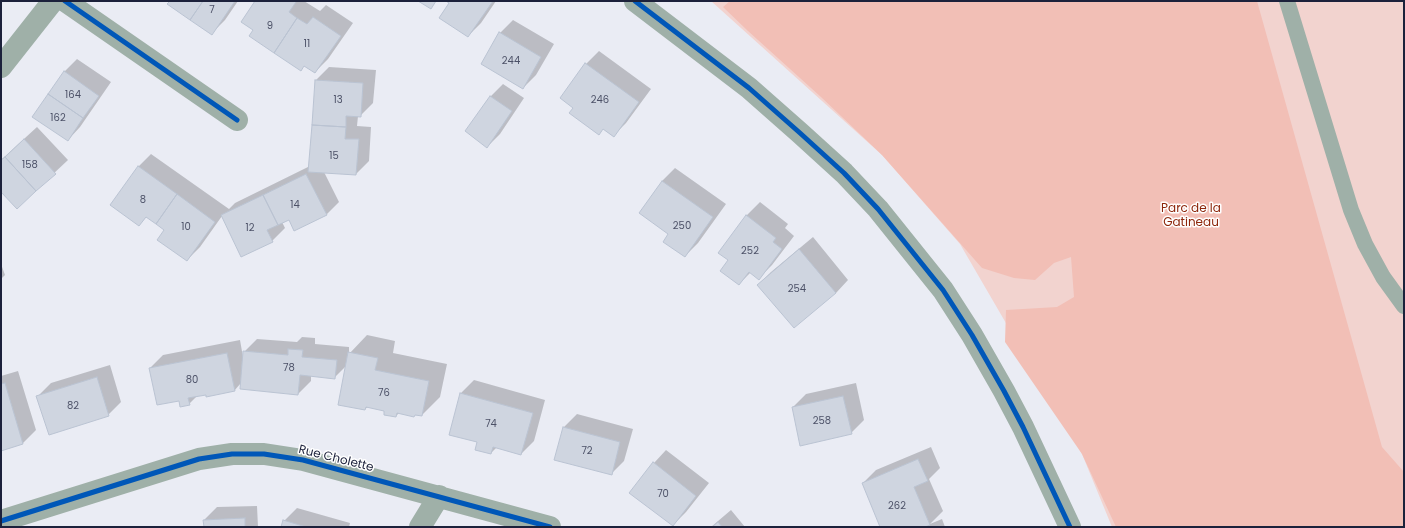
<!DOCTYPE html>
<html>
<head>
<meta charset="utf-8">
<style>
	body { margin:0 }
	#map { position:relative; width:1405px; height:528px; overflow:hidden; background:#eaecf4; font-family:Poppins,sans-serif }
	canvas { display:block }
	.frame { position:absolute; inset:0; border:2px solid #1c213b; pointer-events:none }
</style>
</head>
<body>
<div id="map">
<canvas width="1405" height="528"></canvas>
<div class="frame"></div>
</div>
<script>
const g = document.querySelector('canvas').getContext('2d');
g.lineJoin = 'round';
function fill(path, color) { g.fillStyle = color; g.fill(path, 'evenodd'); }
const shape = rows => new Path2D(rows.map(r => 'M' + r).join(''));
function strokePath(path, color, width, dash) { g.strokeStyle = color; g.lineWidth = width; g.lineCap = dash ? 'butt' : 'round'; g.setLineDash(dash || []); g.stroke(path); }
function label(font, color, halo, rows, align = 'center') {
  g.font = font + ' Poppins,sans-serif'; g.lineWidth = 3; g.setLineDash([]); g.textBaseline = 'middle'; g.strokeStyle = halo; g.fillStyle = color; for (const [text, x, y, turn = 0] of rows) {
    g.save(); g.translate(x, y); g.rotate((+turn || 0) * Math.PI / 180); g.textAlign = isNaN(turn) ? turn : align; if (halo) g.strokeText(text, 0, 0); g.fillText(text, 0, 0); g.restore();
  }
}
fill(shape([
	[711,1,1404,1,1404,527,1112,527,1082,454,960,244,882,155]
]), '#f2d3cf');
fill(shape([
	[730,1,1257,1,1382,447,1404,472,1404,527,1116,527,1082,454,1005,342,1006,310,1057,307,1074,297,1071,257,1054,263,1035,280,1014,278,982,268,882,155,821,97,748,31,723,7]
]), '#f2bfb6');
fill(shape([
	[171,1,238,1,225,20,212,33],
	[256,1,304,1,320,11,326,5,353,23,328,59,315,72,255,30],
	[448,1,496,1,481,23,468,36],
	[513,20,554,44,536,75,523,88,500,33],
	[599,51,651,89,626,123,613,136,561,98,586,64],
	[77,59,111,82,80,127,68,140,64,72],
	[329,67,376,70,373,103,360,116,358,116,357,126,371,127,369,161,356,174,324,172,339,202,326,215,289,218,282,222,285,228,272,241,222,216,200,247,187,260,166,230,147,216,139,225,138,167,151,154,229,209,235,203,310,166,316,80],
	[503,84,524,98,500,134,487,147,490,97],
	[37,127,68,160,17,208,1,190,1,160],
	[675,168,726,204,698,243,685,256,670,234,662,181],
	[760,202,788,224,785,228,794,236,772,265,759,278,751,272,739,284,730,260,719,252,747,215],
	[813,237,848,280,836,293,758,285,771,272],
	[1,264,5,275,1,279],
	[367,335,395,341,393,353,447,364,440,397,422,415,399,413,396,416,386,410,368,407,365,409,347,365,334,378,311,375,311,381,298,394,241,383,234,391,198,395,189,404,179,399,150,368,163,355,240,340,243,357,244,352,257,339,297,342,302,337,315,338,315,344,349,347,349,354],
	[110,365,121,402,108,415,38,396,51,383],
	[18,371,36,430,23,443,1,450,1,376],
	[474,380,545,400,534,441,521,454,497,447,491,453,478,442,461,393],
	[856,383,864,420,851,433,793,407,806,394],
	[577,414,633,429,624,461,611,474,564,427],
	[931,447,940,468,929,479,943,511,930,524,942,519,945,527,882,527,863,483,876,470],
	[666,450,709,483,686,512,673,525,654,463],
	[257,506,258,527,205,527,204,520,217,507],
	[297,508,350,523,349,527,282,527,284,521],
	[731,510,745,527,711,527]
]), '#0003');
const building = shape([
	[170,1,203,1,190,20,167,4,170,1],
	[203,1,235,1,212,35,190,20,203,1],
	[255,1,294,1,296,2,289,12,297,18,274,53,249,36,253,30,241,22,255,1],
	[418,1,436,1,431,9,418,1],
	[446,1,493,1,468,37,439,18,449,3,446,1],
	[313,17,341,36,315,73,304,66,301,71,274,53,297,18,307,24,313,17],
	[499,32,541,57,523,89,481,64,499,32],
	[585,63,639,102,614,137,603,129,599,135,569,113,573,108,560,98,585,63],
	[64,71,99,96,83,118,48,94,64,71],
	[315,80,363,83,361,117,346,116,346,127,312,125,315,80],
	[48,94,83,118,68,141,32,117,48,94],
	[490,96,512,111,487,148,465,131,490,96],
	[312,125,346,127,345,139,359,139,356,175,308,172,312,125],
	[24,139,56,174,36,191,5,157,24,139],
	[5,157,36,191,17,209,1,192,1,160,5,157],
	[138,166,177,194,156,224,146,217,139,226,110,205,138,166],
	[306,174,327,215,294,231,289,220,278,225,263,195,306,174],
	[662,181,713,217,685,257,663,242,668,234,639,213,662,181],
	[177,194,215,222,187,261,157,240,164,230,156,224,177,194],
	[263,195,278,225,267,230,273,242,241,257,221,215,263,195],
	[746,215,776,238,773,242,782,249,759,280,749,272,739,285,720,271,728,260,718,253,746,215],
	[799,249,836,293,794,328,757,285,799,249],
	[288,349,303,350,302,357,337,360,335,379,300,375,298,395,240,389,243,351,288,355,288,349],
	[348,352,378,358,375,370,429,381,422,416,415,415,414,417,397,413,396,417,384,415,384,411,366,407,365,410,338,405,348,352],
	[227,353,235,391,206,397,206,395,188,398,190,405,180,407,179,401,157,405,149,368,227,353],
	[97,377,109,416,49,435,36,396,97,377],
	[5,383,23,444,1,451,1,384,5,383],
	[460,393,533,413,521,455,493,447,491,454,475,450,477,442,449,435,460,393],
	[843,396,852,434,800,446,792,407,843,396],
	[563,427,620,442,612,475,554,460,563,427],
	[918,459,928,481,914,487,930,525,925,527,880,527,862,483,918,459],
	[653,462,696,496,673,526,629,493,653,462],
	[245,518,245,527,204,527,203,520,245,518],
	[283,520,306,527,281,527,283,520],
	[718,522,722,527,712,527,718,522]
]);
fill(building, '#cfd5e0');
strokePath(building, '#bac3d2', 1);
strokePath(shape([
	[1287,1,1351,210,1365,244,1383,277,1404,306]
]), '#9fb0a8', 16);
strokePath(shape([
	[65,1,237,120],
	[1,67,53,1],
	[1,521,199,459,232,454,264,454,303,460,550,527],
	[420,527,439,496]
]), '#9fb0a8', 22);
strokePath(shape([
	[635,1,749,88,800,133,844,173,878,209,943,290,972,335,1004,391,1023,427,1070,527]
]), '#9fb0a8', 22);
strokePath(shape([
	[65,1,237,120],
	[635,1,749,88,800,133,844,173,878,209,943,290,972,335,1004,391,1023,427,1070,527],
	[1,521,199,459,232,454,264,454,303,460,550,527]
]), '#0057b8', 5);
label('10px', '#4c5167', null, [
	["7",212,10],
	["9",270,26],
	["11",307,44],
	["244",511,61],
	["164",73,95],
	["13",338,100],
	["246",600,100],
	["162",58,118],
	["15",334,156],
	["158",30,165],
	["8",143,200],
	["14",295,205],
	["250",682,226],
	["10",186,227],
	["12",250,228],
	["252",750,251],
	["254",797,289],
	["78",289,368],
	["80",192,380],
	["76",384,393],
	["82",73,406],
	["258",822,421],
	["74",491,424],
	["72",587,451],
	["70",663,494],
	["262",897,506]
]);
label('12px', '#8d260b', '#fff', [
	["Parc de la",1191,209],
	["Gatineau",1191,223]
]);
label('12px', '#1c213b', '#fff', [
	["Rue Cholette",336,459,14]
]);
</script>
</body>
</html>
